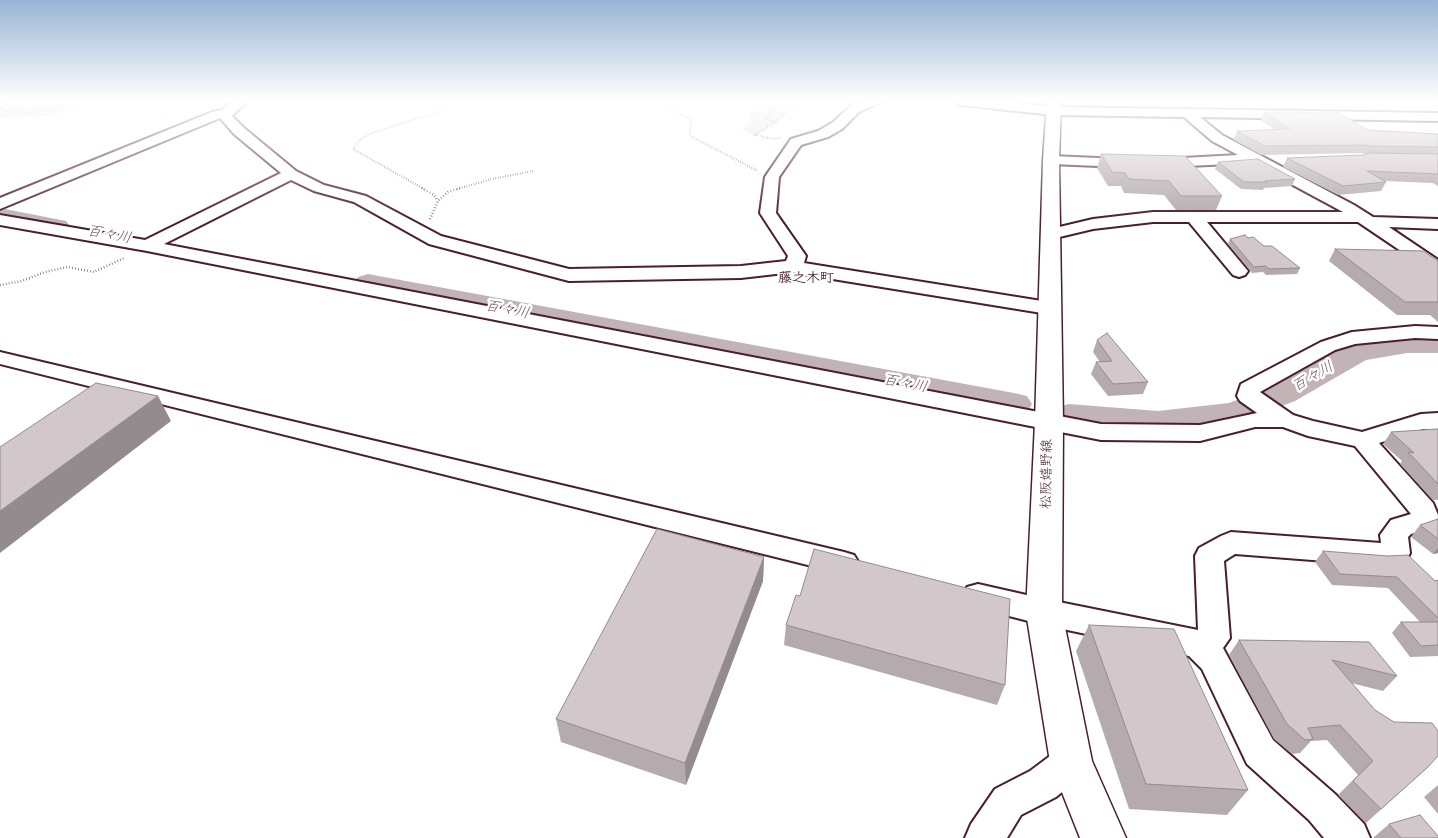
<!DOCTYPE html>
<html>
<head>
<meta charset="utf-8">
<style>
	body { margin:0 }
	canvas { display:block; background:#fff }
</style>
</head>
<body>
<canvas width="1438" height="838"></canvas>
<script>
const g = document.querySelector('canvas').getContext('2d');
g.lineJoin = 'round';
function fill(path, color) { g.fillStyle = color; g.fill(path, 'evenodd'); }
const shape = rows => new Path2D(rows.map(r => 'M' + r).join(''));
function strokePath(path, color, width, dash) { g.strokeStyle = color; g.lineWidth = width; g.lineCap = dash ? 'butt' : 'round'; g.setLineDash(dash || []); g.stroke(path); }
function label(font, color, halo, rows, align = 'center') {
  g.font = font + ' "Balsamiq Sans","Klee One",sans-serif'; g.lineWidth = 5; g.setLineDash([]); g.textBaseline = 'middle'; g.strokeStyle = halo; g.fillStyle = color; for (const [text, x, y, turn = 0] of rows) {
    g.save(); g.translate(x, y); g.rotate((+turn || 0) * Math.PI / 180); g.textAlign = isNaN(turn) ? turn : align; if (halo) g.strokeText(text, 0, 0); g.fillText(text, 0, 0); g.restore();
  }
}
fill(shape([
	[0,101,94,101,55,115,0,118],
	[752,101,798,101,776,122,755,135,742,130,750,121]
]), '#e5dee0');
fill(shape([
	[0,101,11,101,9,105,0,108,0,101],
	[0,208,66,221,70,226,66,231,57,234,0,222,0,208],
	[368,274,1014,393,1027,396,1032,404,1027,412,1014,415,358,289,354,283,358,277,368,274],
	[1407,333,1438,333,1438,353,1407,353,1366,360,1295,401,1235,424,1158,435,1069,426,1056,423,1051,415,1056,407,1069,404,1158,411,1229,403,1271,387,1345,345,1407,333]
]), '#c1b3b6');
const street = shape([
	[233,101,247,101,232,116,244,128,296,171,324,185,366,196,441,236,569,269,741,266,786,261,788,256,760,213,765,177,791,139,818,131,832,123,851,106,864,101,883,101,859,112,842,129,828,137,801,145,779,177,776,213,806,256,804,263,1048,302,1055,304,1058,308,1055,312,1048,314,808,275,793,272,741,278,569,281,429,244,354,202,314,191,291,180,164,244,1101,424,1200,425,1257,413,1240,401,1237,396,1241,384,1321,342,1352,332,1415,326,1438,327,1438,339,1415,338,1355,344,1335,350,1260,392,1293,415,1313,421,1362,432,1421,414,1438,413,1438,429,1423,429,1379,443,1433,503,1438,515,1438,523,1436,527,1411,534,1408,537,1410,553,1406,561,1396,564,1377,565,1235,554,1224,561,1230,638,1223,648,1273,740,1335,794,1364,824,1370,838,1324,838,1309,820,1247,764,1202,669,1189,656,1044,625,978,608,967,605,963,596,967,587,978,584,1044,599,1198,630,1195,556,1199,548,1221,536,1231,532,1381,543,1380,535,1391,520,1411,514,1355,446,1308,436,1283,427,1255,427,1200,441,1101,440,147,251,0,225,0,215,145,240,281,173,234,134,220,118,0,209,0,198,212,112,222,110,233,101],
	[954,101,998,101,1054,107,1438,113,1438,121,1200,117,1222,135,1354,205,1373,217,1438,219,1438,229,1389,227,1438,260,1438,273,1432,272,1358,222,1207,222,1248,271,1245,275,1239,277,1233,275,1189,222,1153,222,1093,229,1051,239,1045,238,1043,234,1045,230,1051,229,1093,219,1153,212,1343,212,1252,163,1145,168,1051,164,1046,163,1044,160,1046,157,1051,156,1145,160,1238,155,1212,141,1184,117,1054,115,960,105,954,101],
	[0,352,844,552,854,555,859,563,854,571,844,574,0,364,0,352],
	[1071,745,1084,750,1089,762,1084,774,1056,797,1021,815,1007,838,965,838,971,824,995,789,1030,771,1058,750,1071,745]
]);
const secondary = shape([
	[1047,101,1061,101,1059,160,1063,422,1062,612,1092,761,1126,838,1080,838,1050,762,1026,612,1035,422,1043,160,1047,101]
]);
strokePath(street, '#4a1f2b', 4);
strokePath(secondary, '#4a1f2b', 3);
strokePath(shape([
	[663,101,672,110,691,119,690,136,758,171],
	[0,109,6,104],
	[0,110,27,113,48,110,69,101],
	[775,122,765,118,782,101],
	[780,138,774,139,755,135,776,122,798,101],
	[424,189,353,149,359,141,369,134,437,112,457,101],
	[457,189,492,179,533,171]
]), '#4a1f2b', 2, [0.5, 2]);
strokePath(shape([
	[422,188,434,195,438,201],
	[430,219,438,201,448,192,461,188],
	[0,285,22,281,45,272,68,267,94,272,124,258]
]), '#4a1f2b', 2.5, [0.5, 2.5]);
fill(street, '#fff');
fill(secondary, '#fff');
fill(shape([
	[1264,112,1367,130,1438,134,1438,186,1433,183,1384,181,1386,182,1381,191,1338,195,1283,167,1287,158,1365,155,1363,153,1261,155,1234,140,1237,131,1275,130,1261,120],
	[1101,154,1222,196,1216,210,1176,210,1164,195,1124,193,1121,186,1108,186,1097,168],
	[1218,162,1295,179,1292,186,1264,188,1263,190,1241,189,1215,169],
	[1248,238,1264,246,1300,268,1297,274,1266,275,1263,272,1252,273,1228,244,1230,239],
	[1335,249,1438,261,1438,322,1430,315,1397,315,1329,261],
	[1097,340,1148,382,1143,394,1108,396,1091,374,1096,362,1100,362,1093,352],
	[1438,429,1438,500,1433,500,1400,464,1402,461,1383,444,1391,432],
	[1438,519,1438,553,1433,554,1411,537,1420,525],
	[1323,551,1435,581,1438,580,1438,656,1410,657,1392,633,1401,622,1420,622,1388,588,1332,585,1315,562],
	[764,557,763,581,686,785,561,742,556,719],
	[800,596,1005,685,997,705,784,645,786,625],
	[1089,625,1248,790,1227,815,1129,809,1076,651],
	[1239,640,1369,642,1397,676,1383,691,1351,683,1375,710,1428,767,1366,823,1338,795,1358,775,1327,740,1311,741,1300,753,1292,754,1274,739,1229,655],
	[1438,785,1438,814,1424,797],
	[1389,824,1438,838,1373,838]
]), '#b5abaf');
fill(shape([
	[158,396,171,421,0,553,0,511],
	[1438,548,1438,553,1433,554],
	[764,557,763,581,686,785,685,763]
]), '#938b8e');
const building = shape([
	[1264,112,1339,113,1367,130,1438,134,1438,147,1370,146,1367,145,1265,146,1237,131,1289,129,1264,112],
	[1369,153,1438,154,1438,174,1367,171,1386,182,1343,186,1287,158,1363,155,1369,153],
	[1101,154,1185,156,1222,196,1181,196,1169,181,1129,179,1125,173,1112,172,1101,154],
	[1258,159,1295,179,1265,181,1267,182,1244,182,1218,162,1258,159],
	[1245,235,1248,238,1253,237,1264,246,1272,246,1300,268,1269,269,1266,266,1254,267,1230,239,1245,235],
	[1335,249,1423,251,1438,261,1438,302,1405,302,1335,249],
	[1107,333,1148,382,1113,384,1096,362,1112,361,1097,340,1107,333],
	[96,383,158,396,0,511,0,447,96,383],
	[1438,429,1438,484,1408,452,1414,453,1391,432,1438,429],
	[1438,519,1438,539,1420,525,1438,519],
	[657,529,764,557,685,763,556,719,657,529],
	[814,549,1010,599,1005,685,786,625,796,595,800,596,814,549],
	[1323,551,1388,556,1408,555,1435,581,1438,580,1438,618,1397,577,1340,574,1323,551],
	[1401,622,1438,622,1438,645,1421,646,1401,622],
	[1089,625,1174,629,1248,790,1146,784,1089,625],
	[1239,640,1369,642,1397,676,1332,660,1375,710,1394,722,1432,723,1438,731,1438,756,1428,767,1381,809,1353,781,1373,761,1340,725,1308,728,1313,739,1305,740,1287,724,1239,640],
	[1420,815,1438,836,1438,838,1401,838,1389,824,1420,815]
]);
fill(building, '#d2c7cb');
strokePath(building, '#938b8e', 1);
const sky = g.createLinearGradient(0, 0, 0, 219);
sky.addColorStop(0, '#98b4d4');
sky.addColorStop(0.46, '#fff');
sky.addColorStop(1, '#ffffff00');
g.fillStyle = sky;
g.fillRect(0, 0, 1438, 219);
label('bold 14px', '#4a1f2b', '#fff', [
	["藤之木町",806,278]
]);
label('14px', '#4a1f2b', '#fff', [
	["松阪嬉野線",1047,474,-89]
]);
label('italic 15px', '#74535c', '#fff', [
	["百々川",109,235,11],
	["百々川",507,310,11],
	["百々川",1313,377,-30],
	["百々川",905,384,11]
]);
</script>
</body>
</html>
